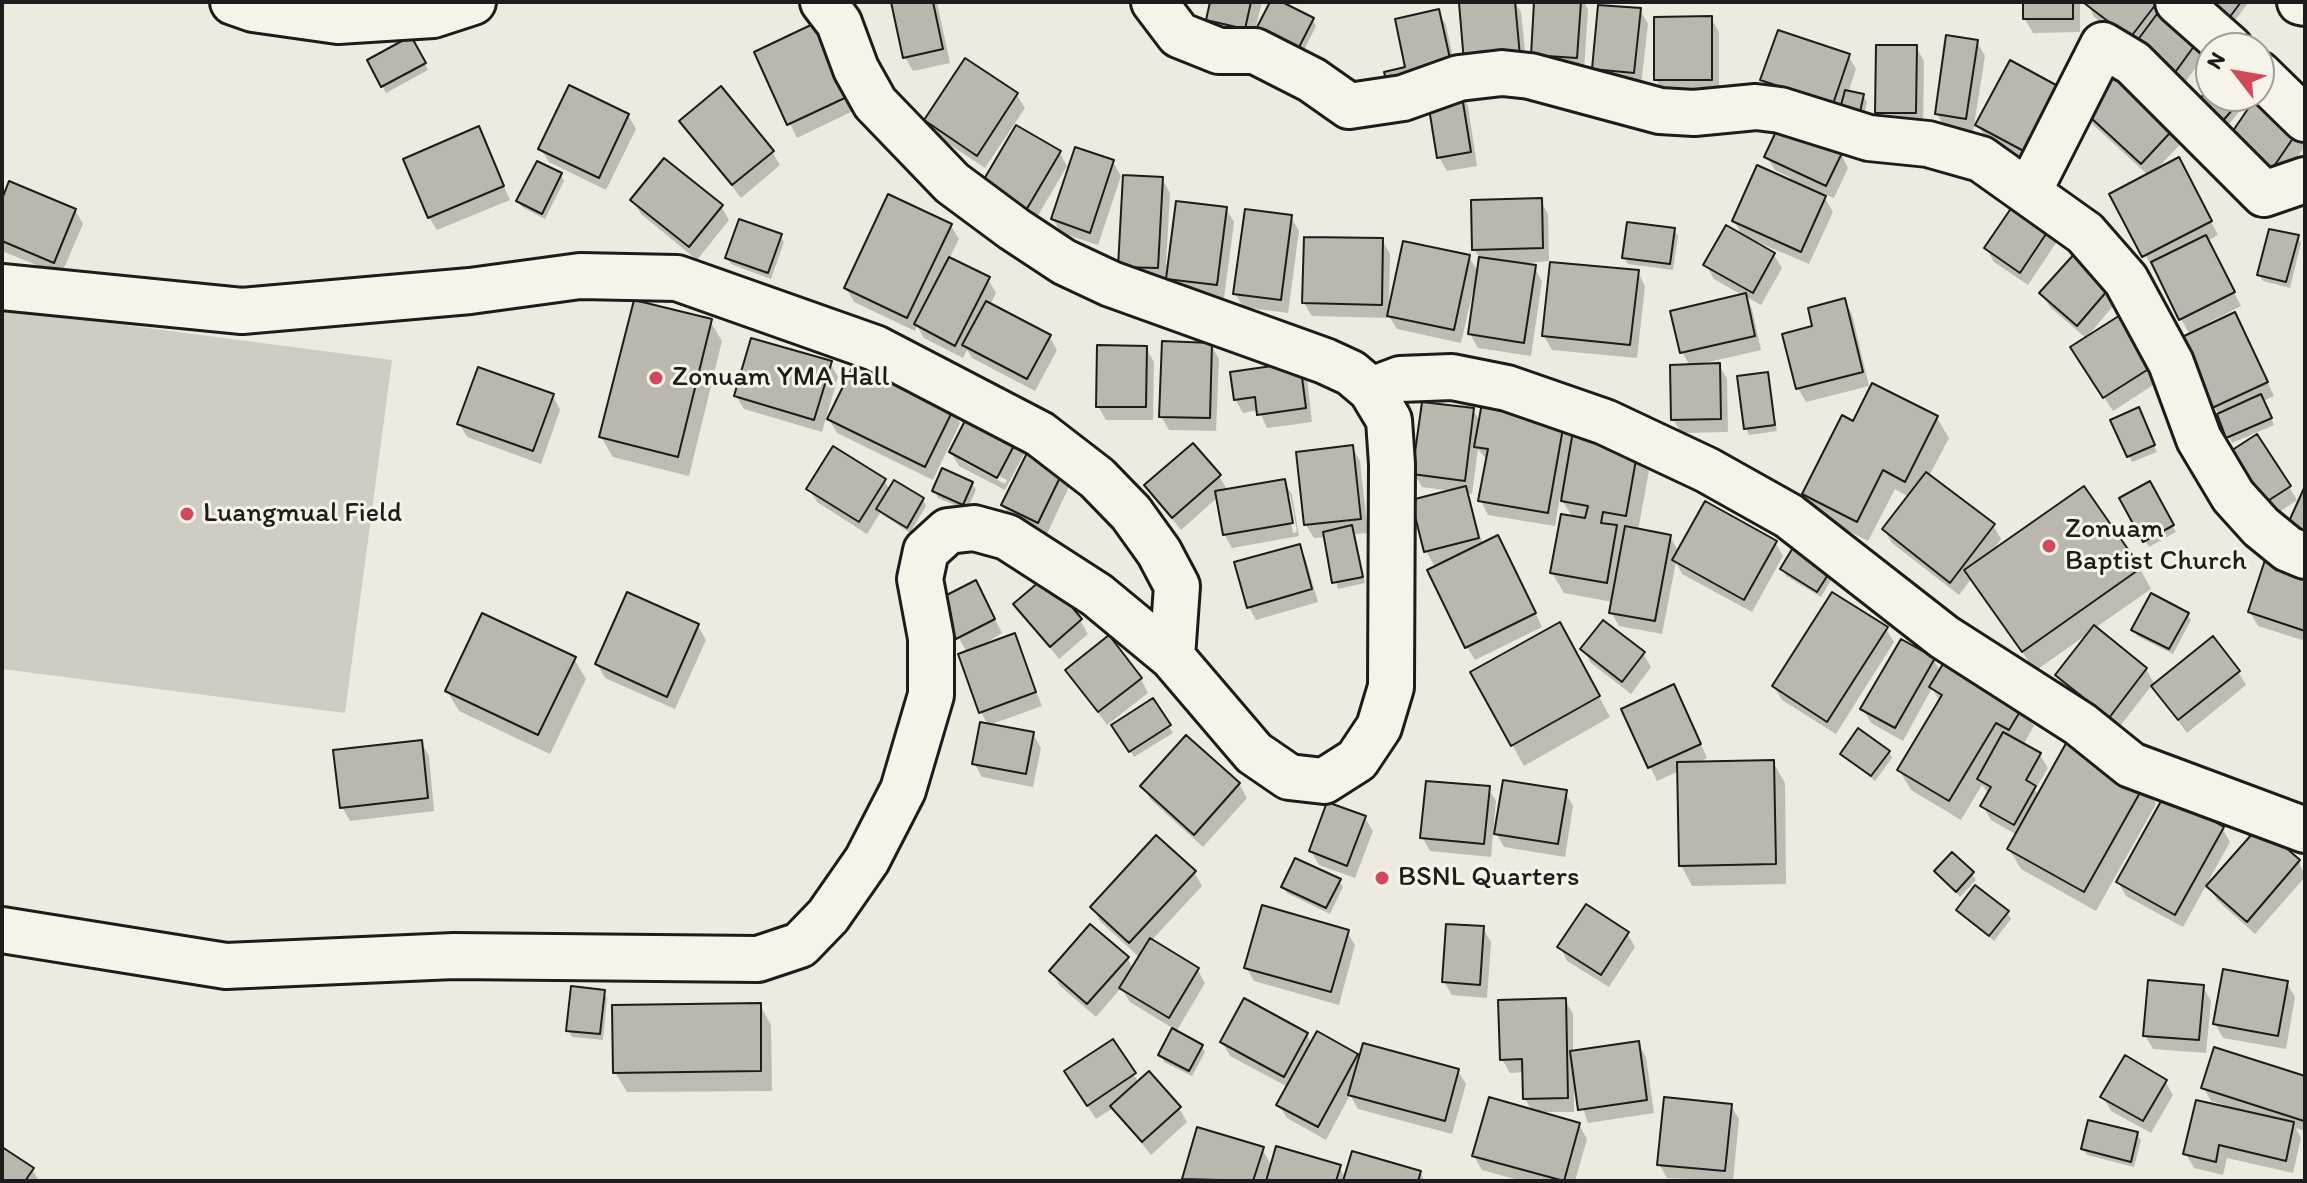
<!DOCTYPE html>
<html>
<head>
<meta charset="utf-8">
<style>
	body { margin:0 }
	#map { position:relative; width:2307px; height:1183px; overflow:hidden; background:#eeeae0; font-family:Itim,sans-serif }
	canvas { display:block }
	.frame { position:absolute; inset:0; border:4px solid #1c1c1c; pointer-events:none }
	.north { position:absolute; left:2195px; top:32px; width:80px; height:80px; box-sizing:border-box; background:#f7f3e8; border:2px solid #9f9d96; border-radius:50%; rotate:301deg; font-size:22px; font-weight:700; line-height:32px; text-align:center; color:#1c1c1c }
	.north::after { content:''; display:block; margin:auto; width:28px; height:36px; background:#d1495b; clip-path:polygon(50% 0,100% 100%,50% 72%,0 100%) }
</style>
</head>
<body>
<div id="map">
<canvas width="2307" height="1183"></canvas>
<div class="frame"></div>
<div class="north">N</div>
</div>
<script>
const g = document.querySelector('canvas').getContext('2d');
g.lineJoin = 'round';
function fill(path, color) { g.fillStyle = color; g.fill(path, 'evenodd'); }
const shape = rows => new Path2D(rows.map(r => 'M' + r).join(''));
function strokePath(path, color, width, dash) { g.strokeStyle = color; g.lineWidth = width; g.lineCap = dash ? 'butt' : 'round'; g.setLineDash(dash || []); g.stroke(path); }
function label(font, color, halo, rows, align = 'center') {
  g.font = font + ' Itim,sans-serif'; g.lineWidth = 6; g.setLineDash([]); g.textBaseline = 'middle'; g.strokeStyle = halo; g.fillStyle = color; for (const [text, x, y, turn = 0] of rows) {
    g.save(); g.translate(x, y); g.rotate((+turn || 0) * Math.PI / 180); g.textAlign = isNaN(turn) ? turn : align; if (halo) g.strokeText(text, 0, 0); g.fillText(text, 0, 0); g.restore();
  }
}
fill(shape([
	[2,309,392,360,345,713,2,669]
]), '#cfccc3');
fill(shape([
	[893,2,937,2,950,63,913,71,905,57],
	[1212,2,1262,2,1252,42,1216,34,1208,20],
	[1272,2,1312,19,1316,26,1301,56],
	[1481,2,1515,2,1521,12,1527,69,1461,4],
	[1536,2,1584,2,1588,9,1584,71,1533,55],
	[2025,2,2080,2,2080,32,2033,33,2025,19],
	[2087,2,2150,2,2206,53,2179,91,2134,48,2094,17],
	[2195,2,2247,2,2248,3,2230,27],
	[1640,10,1648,24,1641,86,1602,82,1594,68],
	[1438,11,1446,25,1459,86,1407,68],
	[1711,18,1719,32,1719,93,1664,93,1656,80],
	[814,26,855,110,797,138,756,53],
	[411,38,428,70,386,93,369,61],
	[1977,42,1985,56,1973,132,1945,128,1937,114],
	[1916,47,1924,61,1923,127,1885,126,1877,113],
	[1848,55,1856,69,1848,93,1863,96,1867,102,1861,127,1770,94,1762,80],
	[2211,88,2211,96,2251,97,2221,134,2198,115],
	[1460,92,1468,106,1477,166,1447,171,1439,157],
	[2066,93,2041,168,1986,138,1978,125],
	[1017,95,1025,108,985,168,934,134,926,120],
	[2079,105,2188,136,2154,172,2186,173,2218,235,2207,241,2241,306,2206,324,2207,327,2242,328,2274,396,2263,401,2274,425,2232,443,2182,339,2190,335,2112,195,2149,176,2087,119],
	[628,115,636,129,606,190,549,162,541,149],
	[682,121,772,152,780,165,741,198],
	[478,129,510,200,437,230,429,217],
	[2297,133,2305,146,2278,184,2236,155],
	[1060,153,1067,166,1033,224,990,199],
	[1841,154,1848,168,1834,198,1822,193,1833,212,1809,264,1755,241,1754,243,1774,255,1782,268,1761,305,1745,296,1752,309,1761,350,1700,364,1719,365,1727,379,1728,432,1681,433,1673,419,1690,366,1682,352,1744,296,1714,279,1706,265,1743,237,1734,221,1791,178,1775,170,1767,157],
	[1113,162,1121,176,1098,245,1061,233,1053,219],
	[561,175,564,181,545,219,522,207,518,201],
	[1162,179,1170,193,1166,265,1226,209,1234,222,1224,298,1176,292,1165,274,1165,281,1120,266],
	[1540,200,1548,214,1549,261,1517,264,1534,267,1542,281,1531,356,1478,348,1470,334,1476,292,1473,291,1461,343,1397,329,1390,318,1312,316,1304,303,1382,240,1390,254,1389,307,1469,257,1479,273,1481,260,1474,249],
	[633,201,721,206,729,220,697,260,641,214],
	[2,204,75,210,83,224,61,275,2,251],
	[1291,217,1299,231,1288,313,1243,307,1235,293],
	[951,226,959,239,949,259,988,279,996,293,990,305,1049,336,1057,350,1035,391,972,358,967,350,963,358,924,338,917,326,915,331,854,302,846,288],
	[1674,230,1678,236,1673,270,1628,264,1624,258],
	[2048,230,2056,243,2028,285,1994,262,1986,248],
	[780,236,784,242,771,279,731,264,727,258],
	[2297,237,2301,243,2290,288,2263,281,2259,275],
	[2076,255,2119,299,2086,338,2124,315,2164,378,2113,411,2081,361,2087,339,2050,307,2042,294],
	[1638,272,1645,286,1637,358,1552,350,1544,336],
	[1844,301,1852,314,1869,386,1806,402,1798,388,1815,327],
	[710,321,722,341,689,476,613,457,601,437],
	[1211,345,1219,359,1216,431,1169,430,1161,416],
	[1146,348,1154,362,1153,420,1106,420,1098,406],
	[830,363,838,377,822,432,744,409,736,396],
	[1299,364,1307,378,1312,422,1267,428,1259,410,1243,413,1235,399],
	[1767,375,1777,431,1749,435,1746,428],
	[553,396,560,410,541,464,467,437,459,423],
	[952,410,960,423,933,480,837,433,829,419],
	[1473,410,1481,423,1564,419,1575,438,1650,465,1638,531,1670,537,1679,552,1775,542,1783,556,1752,612,1682,574,1676,562,1662,634,1619,626,1611,612,1613,602,1564,593,1552,573,1573,518,1560,497,1555,526,1488,515,1481,501,1488,461,1478,449,1472,494,1467,493,1483,545,1505,551,1542,627,1475,660,1467,647,1445,562,1434,565,1426,551,1453,491,1422,487,1414,473],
	[2141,416,2157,452,2132,462,2113,421],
	[1937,418,1949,438,1929,476,1993,525,2001,539,1992,552,2140,569,2151,589,2095,628,2146,669,2155,685,2238,672,2246,685,2187,733,2152,685,2117,730,2065,689,2057,675,2089,633,2035,671,1972,578,1959,595,1892,543,1884,530,1909,497,1895,489,1868,541,1816,514,1804,494,1853,424],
	[1016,440,1024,454,1005,490,959,466,951,452],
	[960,456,1007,480,1005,484,960,460],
	[1032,447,1073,478,1046,536,1011,518,1003,505],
	[1352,447,1360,461,1368,533,1355,534,1365,583,1338,589,1326,537,1314,538,1306,525],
	[2237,468,2289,487,2297,500,2270,518],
	[1219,476,1228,491,1284,482,1292,495,1299,536,1232,548,1224,534,1218,497,1181,530,1146,486],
	[1286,494,1290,494,1297,532,1293,533],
	[884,480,890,490,923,500,926,506,910,533,880,513,867,534,817,502,809,489],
	[972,483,976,490,967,510,938,498,935,491],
	[2149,484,2176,532,2149,547,2121,498],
	[1299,546,1306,560,1318,602,1256,620,1249,607],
	[1795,549,1833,577,1821,597,1786,576,1782,569],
	[2305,575,2305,641,2258,626,2250,612],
	[983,596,1002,633,977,649,1014,636,1042,706,989,725,1033,734,1041,748,1033,787,982,777,974,763,988,725,981,712,967,653,939,601],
	[1016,604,1080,620,1088,634,1059,659],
	[2187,614,2191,620,2173,654,2137,636,2134,630],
	[698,626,706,640,675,709,605,678,597,664],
	[1886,629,1894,642,1836,734,1782,700,1774,687],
	[1571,645,1610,717,1524,766,1473,673],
	[1583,649,1643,653,1651,667,1631,694,1591,663],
	[574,659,586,679,550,754,459,711,447,691],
	[1933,659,1941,672,2022,706,2034,726,2023,745,2040,755,2048,768,2035,790,2039,796,2145,783,2156,804,2096,911,2021,869,2009,849,2017,835,1991,820,1983,806,1989,794,1982,785,1961,820,1911,790,1899,770,1940,702,1932,688,1903,741,1871,723,1863,709],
	[1068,670,1141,679,1148,693,1107,725],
	[1681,700,1707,758,1695,764,1773,762,1785,783,1786,884,1692,886,1681,865,1679,771,1657,781,1623,710],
	[1153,701,1173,733,1134,757,1114,725],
	[1187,737,1239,784,1247,798,1203,847,1151,800,1143,786],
	[421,742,429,756,434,811,350,821,342,807],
	[1889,752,1892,758,1875,781,1842,755],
	[1488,788,1496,801,1491,857,1430,851,1422,837],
	[1565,792,1573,806,1565,857,1504,847,1495,831],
	[1365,818,1373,831,1355,878,1319,865,1311,851],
	[2222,828,2230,842,2183,927,2126,896,2118,882],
	[2260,828,2299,862,2305,877,2255,934,2217,900,2209,887],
	[1936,871,1972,874,1976,880,1960,897],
	[1194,872,1202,886,1151,941,1197,969,1205,983,1176,1032,1202,1046,1205,1052,1192,1076,1164,1062,1161,1055,1174,1029,1130,1002,1121,988,1096,1017,1059,985,1052,971,1127,958,1133,969,1140,958,1100,921,1093,907],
	[1339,881,1343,887,1330,914,1287,893,1283,887],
	[1959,911,2007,912,2011,919,1994,941],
	[1483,928,1491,942,1487,998,1452,995,1444,982],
	[1347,932,1355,945,1339,1005,1254,981,1246,967],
	[1627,933,1635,947,1609,987,1567,961,1560,947],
	[2287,983,2295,997,2286,1049,2223,1038,2215,1024],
	[2203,987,2211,1001,2206,1053,2153,1049,2145,1035],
	[603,992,607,998,603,1040,572,1037,568,1030],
	[1565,1000,1573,1014,1573,1053,1638,1044,1646,1057,1654,1113,1588,1123,1574,1083,1574,1112,1538,1112,1579,1125,1587,1139,1575,1181,1522,1181,1482,1170,1474,1156,1533,1112,1525,1099,1524,1072,1510,1073,1502,1059],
	[760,1005,771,1025,772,1091,627,1092,615,1072],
	[1307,1035,1312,1044,1357,1055,1360,1061,1458,1071,1466,1084,1452,1134,1358,1109,1350,1095,1326,1140,1287,1118,1279,1105,1288,1087,1230,1056,1222,1042],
	[1112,1042,1139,1083,1179,1108,1187,1122,1151,1155,1113,1108,1096,1119,1074,1085],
	[2216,1050,2305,1078,2305,1131,2296,1128,2301,1138,2293,1173,2227,1158,2223,1175,2194,1168,2186,1154,2224,1105,2211,1101,2203,1087],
	[2165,1081,2173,1095,2151,1133,2111,1111,2103,1097],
	[1731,1106,1739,1119,1733,1181,1667,1178,1659,1164],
	[2137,1134,2141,1140,2134,1167,2087,1155,2083,1149],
	[2,1149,32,1169,39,1181,2,1181],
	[1262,1149,1272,1166,1339,1167,1346,1179,1420,1172,1425,1181,1184,1178]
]), '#0003');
const building = shape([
	[891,2,933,2,943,49,903,58,891,2],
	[1210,2,1251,2,1245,29,1206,20,1210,2],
	[1270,2,1282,2,1314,18,1297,51,1255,31,1270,2],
	[1515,2,1520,56,1464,62,1459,3,1515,2],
	[1534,2,1581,2,1577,58,1531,55,1534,2],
	[2023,2,2073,2,2073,19,2023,19,2023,2],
	[2154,2,2156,4,2130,38,2084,3,2154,2],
	[2198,2,2241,2,2226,22,2198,2],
	[1598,5,1641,8,1634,73,1592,69,1598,5],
	[1439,9,1453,72,1388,87,1384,72,1405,67,1395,19,1439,9],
	[2160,10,2200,38,2171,78,2131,49,2160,10],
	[1712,16,1712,80,1654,80,1654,17,1712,16],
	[815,23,849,96,787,125,754,52,815,23],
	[1778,30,1850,54,1833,104,1760,80,1778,30],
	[1946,35,1978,40,1966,119,1935,114,1946,35],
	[411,36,426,63,381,87,367,60,411,36],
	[1876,45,1917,45,1916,113,1875,113,1876,45],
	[965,58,1018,93,977,156,924,120,965,58],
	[2010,60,2067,91,2033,156,1975,125,2010,60],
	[2118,61,2181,121,2141,164,2077,105,2118,61],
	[569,85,629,114,599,178,538,149,569,85],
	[2211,85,2211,96,2244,96,2216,129,2192,109,2211,85],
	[721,86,774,151,732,185,679,121,721,86],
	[1461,90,1471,152,1437,158,1427,96,1461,90],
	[1845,90,1864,94,1858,121,1838,117,1845,90],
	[2254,100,2298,131,2270,172,2226,141,2254,100],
	[1780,123,1842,153,1826,186,1764,157,1780,123],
	[1016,125,1061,151,1025,212,980,186,1016,125],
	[479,126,504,186,428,218,403,159,479,126],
	[1075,147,1114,160,1090,233,1051,219,1075,147],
	[2179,157,2212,221,2142,257,2109,194,2179,157],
	[664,158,723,205,689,247,630,200,664,158],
	[537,161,562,173,542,214,516,201,537,161],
	[1757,165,1826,196,1801,252,1732,221,1757,165],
	[1123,175,1163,177,1158,268,1118,267,1123,175],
	[9,181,76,209,54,263,2,241,2,199,9,181],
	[888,194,952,224,907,318,844,288,888,194],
	[1542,198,1543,248,1472,250,1471,200,1542,198],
	[1176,201,1227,207,1217,285,1166,279,1176,201],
	[2014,204,2050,228,2020,273,1984,248,2014,204],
	[1245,209,1292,215,1281,300,1233,294,1245,209],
	[739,219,782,234,768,273,725,258,739,219],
	[1627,222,1675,228,1670,264,1622,258,1627,222],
	[1726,225,1775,253,1753,293,1703,265,1726,225],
	[2269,229,2299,235,2286,282,2257,275,2269,229],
	[2206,235,2235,292,2179,320,2151,262,2206,235],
	[1304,237,1383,238,1382,305,1302,303,1304,237],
	[1403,241,1470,255,1454,330,1387,316,1403,241],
	[2076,252,2113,284,2077,326,2039,293,2076,252],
	[949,257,990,277,955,346,914,324,949,257],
	[1479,257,1536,265,1524,343,1468,334,1479,257],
	[1550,262,1639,270,1630,345,1542,336,1550,262],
	[1746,293,1755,336,1680,353,1670,311,1746,293],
	[1845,298,1863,372,1796,389,1782,334,1812,326,1808,308,1845,298],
	[634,300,712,319,678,457,599,437,634,300],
	[986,301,1051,335,1027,379,962,345,986,301],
	[2125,312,2158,363,2103,398,2070,347,2125,312],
	[2235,312,2268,382,2212,408,2180,338,2235,312],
	[751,338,832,361,814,420,734,396,751,338],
	[1162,341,1212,343,1210,418,1159,417,1162,341],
	[1097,345,1147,346,1146,407,1096,407,1097,345],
	[856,360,954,408,925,467,827,419,856,360],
	[1300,362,1306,408,1257,415,1255,397,1234,400,1230,372,1300,362],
	[1720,363,1721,419,1671,420,1670,365,1720,363],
	[478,367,554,394,533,451,457,424,478,367],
	[1768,372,1775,425,1744,429,1737,376,1768,372],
	[1872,383,1938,416,1905,482,1883,470,1857,522,1802,494,1842,415,1853,421,1872,383],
	[2261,394,2272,418,2226,438,2217,414,2261,394],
	[1422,402,1474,408,1465,481,1412,474,1422,402],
	[1482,403,1565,417,1548,513,1478,501,1488,449,1474,447,1482,403],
	[2139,407,2155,445,2127,457,2110,420,2139,407],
	[969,413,1018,438,997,478,949,452,969,413],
	[1573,431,1639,443,1626,516,1603,512,1601,523,1617,525,1607,583,1550,573,1561,514,1585,518,1588,506,1561,501,1573,431],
	[2257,434,2291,486,2260,506,2226,454,2257,434],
	[1193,443,1221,475,1172,518,1144,485,1193,443],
	[1031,445,1067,463,1038,523,1001,505,1031,445],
	[1353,445,1361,519,1304,525,1296,452,1353,445],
	[833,446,886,479,859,522,806,489,833,446],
	[942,468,973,482,963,505,932,491,942,468],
	[1926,472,1995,524,1950,583,1882,529,1926,472],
	[1285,479,1293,523,1223,535,1215,491,1285,479],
	[894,480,924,498,907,528,876,509,894,480],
	[2150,481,2174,525,2143,542,2119,498,2150,481],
	[1466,486,1479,538,1424,552,1411,500,1466,486],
	[2084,486,2141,568,2022,652,1964,570,2084,486],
	[2305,486,2305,537,2286,528,2305,486],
	[1705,501,1777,541,1744,600,1672,560,1705,501],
	[1352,525,1363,577,1332,583,1323,532,1352,525],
	[1625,526,1671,535,1655,621,1609,613,1625,526],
	[1498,535,1536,613,1465,648,1427,570,1498,535],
	[1300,544,1312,589,1247,608,1234,562,1300,544],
	[1794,546,1831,570,1817,592,1780,569,1794,546],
	[2265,560,2305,573,2305,631,2248,612,2265,560],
	[1046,576,1082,619,1050,647,1013,604,1046,576],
	[976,580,995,619,956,639,937,600,976,580],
	[627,592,699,624,667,697,595,664,627,592],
	[1832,592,1888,627,1827,722,1772,686,1832,592],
	[2151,593,2189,613,2169,649,2131,630,2151,593],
	[482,613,576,657,538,735,445,691,482,613],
	[1603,620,1645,652,1622,682,1580,649,1603,620],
	[1560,622,1600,696,1511,746,1470,672,1560,622],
	[2094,625,2147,668,2109,718,2055,675,2094,625],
	[1015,633,1036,692,979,713,958,654,1015,633],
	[1109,635,1142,678,1098,712,1065,670,1109,635],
	[2213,636,2240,671,2178,720,2151,686,2213,636],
	[1901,639,1935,658,1895,728,1860,709,1901,639],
	[1946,659,2024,705,2009,730,1996,723,1949,801,1897,770,1942,695,1929,687,1946,659],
	[1674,684,1701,744,1648,768,1621,709,1674,684],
	[1153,698,1171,725,1129,752,1111,725,1153,698],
	[980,722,1034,732,1026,774,972,764,980,722],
	[1858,728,1890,751,1871,776,1840,754,1858,728],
	[2003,732,2041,753,2026,780,2036,786,2014,825,1980,806,1991,787,1977,779,2003,732],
	[1186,735,1240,783,1194,835,1140,786,1186,735],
	[2069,738,2146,782,2084,892,2007,849,2069,738],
	[422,740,428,798,340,808,333,750,422,740],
	[1774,760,1776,864,1679,866,1677,762,1774,760],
	[1503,780,1567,790,1558,844,1494,834,1503,780],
	[1426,781,1490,786,1484,844,1420,838,1426,781],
	[2165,794,2224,827,2175,915,2116,882,2165,794],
	[1327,802,1366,816,1347,866,1309,851,1327,802],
	[2260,825,2300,860,2247,922,2206,886,2260,825],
	[1156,835,1196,871,1129,943,1090,907,1156,835],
	[1952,852,1974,872,1956,892,1934,871,1952,852],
	[1295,858,1341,879,1326,908,1281,887,1295,858],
	[1975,885,2009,911,1989,936,1956,910,1975,885],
	[1586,904,1629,932,1601,975,1557,947,1586,904],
	[1262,905,1349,930,1331,992,1244,968,1262,905],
	[1090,924,1129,957,1087,1004,1049,971,1090,924],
	[1446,924,1484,926,1480,985,1442,982,1446,924],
	[1150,938,1199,968,1169,1018,1119,988,1150,938],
	[2223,969,2288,981,2278,1036,2213,1024,2223,969],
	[2148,980,2204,985,2199,1040,2143,1036,2148,980],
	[571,986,605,990,600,1034,566,1031,571,986],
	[1244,998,1308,1033,1284,1077,1220,1042,1244,998],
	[1566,998,1568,1098,1523,1099,1522,1059,1500,1060,1498,1000,1566,998],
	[761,1003,761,1071,613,1073,612,1005,761,1003],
	[1172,1028,1203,1045,1189,1071,1158,1055,1172,1028],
	[1317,1031,1358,1054,1318,1127,1276,1105,1317,1031],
	[1113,1039,1136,1073,1087,1106,1064,1071,1113,1039],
	[1639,1041,1647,1100,1578,1110,1570,1051,1639,1041],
	[1363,1043,1459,1069,1445,1121,1348,1095,1363,1043],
	[2214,1047,2305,1076,2304,1121,2201,1088,2214,1047],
	[2125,1055,2167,1080,2143,1121,2100,1097,2125,1055],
	[1149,1071,1181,1107,1142,1142,1110,1106,1149,1071],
	[1489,1097,1580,1123,1564,1181,1472,1156,1489,1097],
	[1664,1097,1732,1104,1725,1171,1657,1165,1664,1097],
	[2196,1100,2294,1122,2286,1161,2219,1145,2216,1162,2183,1154,2196,1100],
	[2088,1120,2138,1132,2131,1162,2081,1149,2088,1120],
	[1197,1127,1264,1147,1253,1181,1182,1179,1197,1127],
	[1276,1146,1341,1165,1336,1181,1266,1181,1276,1146],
	[2,1147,34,1168,25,1181,2,1181,2,1147],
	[1352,1151,1421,1171,1418,1181,1343,1181,1352,1151]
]);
fill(building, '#bab7af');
strokePath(building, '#1c1c1c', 2);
const minor = shape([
	[233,2,253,9,338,21,433,15,473,2],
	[1154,2,1179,35,1219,51,1255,51,1312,80,1349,106,1403,98,1459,78,1502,73,1530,76,1660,111,1694,113,1756,107,1780,110,1869,138,1928,144,1981,159,2085,233,2126,280,2171,363,2199,439,2233,496,2261,527,2288,549,2305,556],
	[2178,2,2230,48],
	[2300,2,2305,3],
	[2259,74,2305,119],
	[2029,191,2103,45,2133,63,2264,194,2305,180],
	[2,287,242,311,470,291,580,276,677,278,875,348,1040,434,1097,478,1131,513,1159,552,1177,586,1172,657],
	[1371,390,1400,379,1452,377,1507,388,1605,422,1707,470,1789,516,1944,637,2080,724,2131,765,2305,830],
	[2,930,226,966,454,956,758,959,800,945,828,916,867,860,903,790,931,695,931,638,920,579,926,551,948,531,974,528,1007,537,1097,595,1172,657,1254,753,1289,777,1324,781,1357,760,1379,727,1391,687,1392,464,1389,420,1371,390,1351,373,1325,361,1111,284,1064,262,1014,229,952,183,875,103,856,69,839,23,823,2]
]);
strokePath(minor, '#1c1c1c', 50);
strokePath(minor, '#f7f3e8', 44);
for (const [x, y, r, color] of [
	[656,378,8,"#d1495b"],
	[187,514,8,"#d1495b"],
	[2049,546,8,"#d1495b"],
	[1382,878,8,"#d1495b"]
]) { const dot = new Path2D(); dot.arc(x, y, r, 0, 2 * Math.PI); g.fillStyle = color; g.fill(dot); strokePath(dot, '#f7f3e8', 3); }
label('28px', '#1c1c1c', '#f7f3e8', [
	["Zonuam YMA Hall",672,378],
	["Luangmual Field",203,514],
	["Zonuam",2065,530],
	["Baptist Church",2065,562],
	["BSNL Quarters",1398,878]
], 'left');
</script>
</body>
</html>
